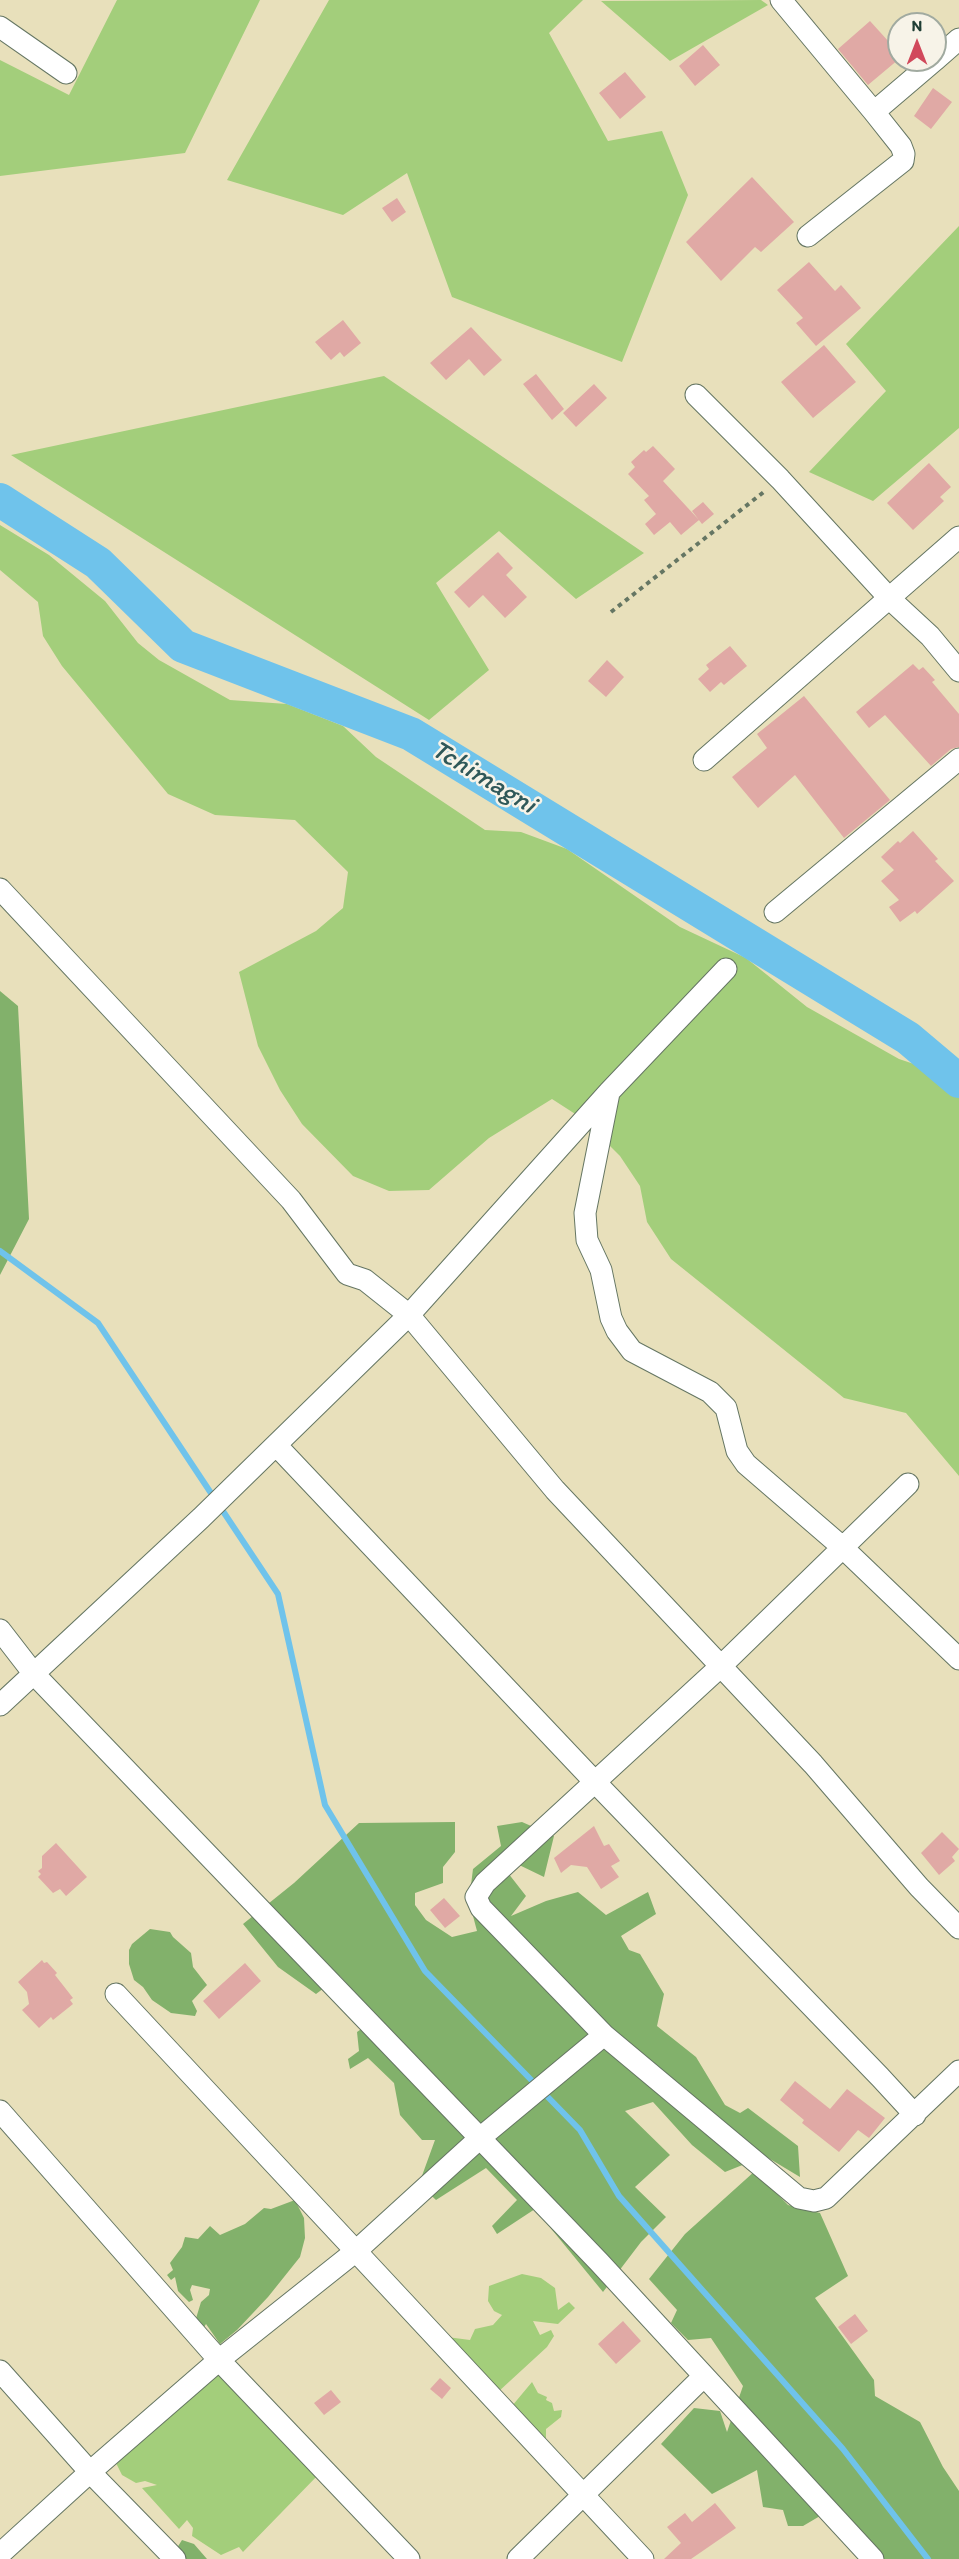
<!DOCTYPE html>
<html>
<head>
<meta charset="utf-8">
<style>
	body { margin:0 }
	#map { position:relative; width:959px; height:2559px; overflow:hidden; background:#e8e0bb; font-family:Itim,sans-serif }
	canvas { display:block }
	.north { position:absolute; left:887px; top:12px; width:60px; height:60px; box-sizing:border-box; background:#f7f3e8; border:2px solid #a1aaa0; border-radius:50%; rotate:0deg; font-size:16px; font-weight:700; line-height:24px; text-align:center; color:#1f3d34 }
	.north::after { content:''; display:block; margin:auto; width:21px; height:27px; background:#d1495b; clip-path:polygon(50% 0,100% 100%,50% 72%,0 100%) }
</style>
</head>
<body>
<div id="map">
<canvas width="959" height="2559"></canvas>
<div class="north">N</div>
</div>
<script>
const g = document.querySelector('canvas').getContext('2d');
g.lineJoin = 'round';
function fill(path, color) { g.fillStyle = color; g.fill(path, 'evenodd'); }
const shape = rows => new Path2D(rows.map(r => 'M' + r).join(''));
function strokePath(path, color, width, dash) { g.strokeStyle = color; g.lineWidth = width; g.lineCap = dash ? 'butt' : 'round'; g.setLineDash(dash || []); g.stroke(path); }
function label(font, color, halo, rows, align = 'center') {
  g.font = font + ' Itim,sans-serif'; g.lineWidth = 5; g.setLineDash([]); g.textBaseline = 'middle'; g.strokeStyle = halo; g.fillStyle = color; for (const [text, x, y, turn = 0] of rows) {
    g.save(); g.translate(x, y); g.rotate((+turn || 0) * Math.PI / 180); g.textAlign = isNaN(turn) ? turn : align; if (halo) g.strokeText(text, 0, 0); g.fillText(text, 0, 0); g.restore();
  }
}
fill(shape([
	[117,0,260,0,185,153,0,176,0,60,69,95],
	[329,0,583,0,549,33,608,141,662,131,688,195,622,362,452,297,407,173,343,215,227,180],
	[761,0,768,5,670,61,601,1],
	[959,226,959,428,873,501,809,472,886,391,846,344],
	[384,376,644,553,576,599,499,531,436,583,489,670,429,720,11,455],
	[0,525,49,555,105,601,138,643,159,660,230,700,287,704,343,726,376,757,485,830,521,832,567,849,680,927,746,958,807,1007,899,1059,959,1079,959,1476,906,1413,844,1398,671,1259,647,1222,640,1186,620,1156,583,1119,552,1099,489,1138,429,1190,389,1191,353,1176,302,1124,280,1090,258,1046,239,972,316,931,343,908,348,872,295,820,215,815,168,794,62,666,43,636,38,602,0,570],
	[522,2274,541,2278,555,2288,558,2310,569,2302,575,2308,558,2324,533,2321,540,2335,551,2330,554,2336,547,2347,498,2392,447,2337,470,2340,475,2329,493,2325,502,2315,494,2311,488,2301,489,2286],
	[218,2366,320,2473,243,2552,239,2547,221,2555,192,2536,193,2528,187,2520,179,2529,142,2488,157,2485,145,2481,136,2483,122,2475,113,2457],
	[532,2382,538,2393,547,2397,546,2400,552,2403,554,2411,562,2410,561,2417,546,2429,546,2438,539,2441,512,2406]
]), '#a3ce7b');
fill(shape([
	[0,991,18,1006,29,1219,0,1275],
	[455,1822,455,1852,443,1867,443,1883,415,1893,415,1905,426,1920,452,1937,477,1931,469,1901,473,1869,501,1846,497,1826,522,1822,554,1836,544,1877,513,1862,508,1873,526,1896,511,1916,546,1901,578,1892,606,1915,648,1892,656,1914,621,1936,629,1950,640,1954,664,1994,657,2026,696,2057,725,2105,740,2113,748,2108,798,2146,800,2177,765,2156,725,2172,692,2145,653,2102,625,2111,670,2155,635,2187,666,2217,641,2242,603,2292,535,2209,497,2234,492,2226,517,2200,486,2168,436,2200,419,2184,435,2140,422,2140,400,2115,394,2083,368,2058,350,2069,348,2059,359,2051,357,2032,377,2018,340,1976,316,1994,278,1967,243,1924,294,1883,359,1823],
	[150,1929,170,1932,173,1937,191,1953,193,1967,207,1985,192,2001,197,2011,195,2016,171,2013,152,2000,143,1987,134,1980,129,1964,129,1950,132,1944],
	[755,2171,788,2205,820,2213,848,2276,815,2298,874,2380,875,2396,920,2422,943,2467,959,2491,959,2559,881,2559,837,2506,803,2526,788,2526,783,2510,763,2507,757,2470,712,2494,661,2444,694,2408,720,2411,727,2432,743,2386,711,2338,688,2340,671,2323,677,2310,649,2279,685,2234],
	[295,2200,304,2218,305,2238,300,2257,268,2297,237,2330,220,2344,206,2324,201,2332,194,2325,201,2302,209,2295,210,2289,192,2285,190,2290,193,2300,189,2302,178,2291,175,2277,171,2280,167,2275,173,2270,170,2263,182,2247,185,2237,198,2239,210,2226,220,2235,245,2224,264,2208,271,2209],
	[182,2540,194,2544,207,2559,170,2559]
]), '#82b16b');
strokePath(shape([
	[0,1251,98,1323,278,1594,325,1805,425,1971,580,2130,619,2196,843,2449,928,2559]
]), '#6fc3eb', 6);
strokePath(shape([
	[0,500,98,563,183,646,411,734,908,1038,959,1081]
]), '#6fc3eb', 34);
fill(shape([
	[870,21,899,53,899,59,868,85,838,49],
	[703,45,720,65,695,86,679,66],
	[625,72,646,97,620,119,599,93],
	[933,88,952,102,931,129,914,116],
	[752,177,794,222,761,252,755,247,721,281,686,242],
	[397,198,406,212,392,222,382,208],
	[809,262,835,291,841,285,861,308,816,346,796,323,803,318,777,290],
	[343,320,361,343,344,357,340,352,331,360,315,342],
	[471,327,502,360,484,376,469,359,446,380,430,363],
	[824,345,856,382,813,418,781,382],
	[536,374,564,409,552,420,523,384],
	[594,384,607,398,576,427,563,413],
	[653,446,675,469,663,481,699,520,681,535,670,522,654,535,645,524,656,514,644,500,649,496,628,474,635,467,631,462,644,450,646,452],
	[929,463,951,487,940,497,944,501,913,530,887,503],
	[703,502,714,514,702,524,692,511],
	[498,552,513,568,506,575,527,597,505,618,483,595,469,608,454,592],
	[730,646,747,666,724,685,721,682,710,692,698,679,709,669,706,665],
	[607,660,624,677,606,697,588,681],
	[913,664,919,670,923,667,935,680,932,682,959,714,959,747,951,749,931,766,885,715,869,728,856,712],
	[804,696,890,800,844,838,795,775,758,808,732,777,767,748,757,734],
	[913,831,938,859,935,861,954,881,917,914,915,911,900,922,889,907,899,900,881,881,894,870,881,857,898,841,900,843],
	[594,1826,604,1846,609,1844,620,1861,611,1866,619,1877,601,1889,587,1867,571,1865,561,1873,554,1858],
	[942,1832,959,1849,952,1857,955,1861,939,1875,921,1853],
	[56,1843,87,1877,66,1896,60,1889,53,1893,38,1877,41,1874,38,1871,42,1868,42,1856],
	[444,1898,460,1916,445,1928,430,1910],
	[42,1960,44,1963,47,1962,57,1973,55,1975,73,1998,70,2000,73,2004,53,2020,51,2017,39,2028,22,2010,29,2004,27,1992,18,1982],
	[245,1963,261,1981,219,2019,203,2001],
	[795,2081,830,2109,847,2089,885,2118,869,2138,858,2130,839,2152,802,2123,804,2120,780,2100],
	[855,2314,868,2331,851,2344,838,2327],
	[623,2321,641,2341,616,2364,598,2344],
	[440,2378,451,2388,442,2399,430,2389],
	[331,2390,341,2402,324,2415,314,2403],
	[715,2503,736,2528,691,2559,664,2559,681,2543,667,2527,685,2513,692,2522]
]), '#e0a9a5');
const street = shape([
	[781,0,874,112,901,146,904,154,903,161,808,236],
	[0,27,66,73],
	[935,60,959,39],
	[874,112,935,60],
	[696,395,780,479,890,599,930,636,959,671],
	[704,760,959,537],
	[0,889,291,1200,347,1274,365,1280,409,1315,555,1490,813,1764,919,1887,959,1928],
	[775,912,959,759],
	[609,1093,585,1213,587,1240,601,1270,611,1318,617,1331,632,1351,710,1392,726,1408,737,1451,746,1464,841,1546,959,1659],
	[276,1445,594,1781,880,2077,915,2115],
	[908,1484,720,1667,485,1883,476,1897,481,1908,604,2035,799,2198,814,2201,826,2198,959,2071],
	[0,1630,34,1674,599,2262,873,2559],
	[0,1705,201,1518,409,1315,609,1092,726,969],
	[116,1994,643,2559],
	[0,2111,219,2360,409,2559],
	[0,2371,90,2472,175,2559],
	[0,2554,90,2472,219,2360,356,2251,480,2138,604,2035],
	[518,2559,703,2377]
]);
strokePath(street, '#657663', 23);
strokePath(shape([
	[611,612,765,491]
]), '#657663', 4, [4.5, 4.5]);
strokePath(street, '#fff', 21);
label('italic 27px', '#2f5859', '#f7f3e8', [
	["Tchimagni",483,778,31]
]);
</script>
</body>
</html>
